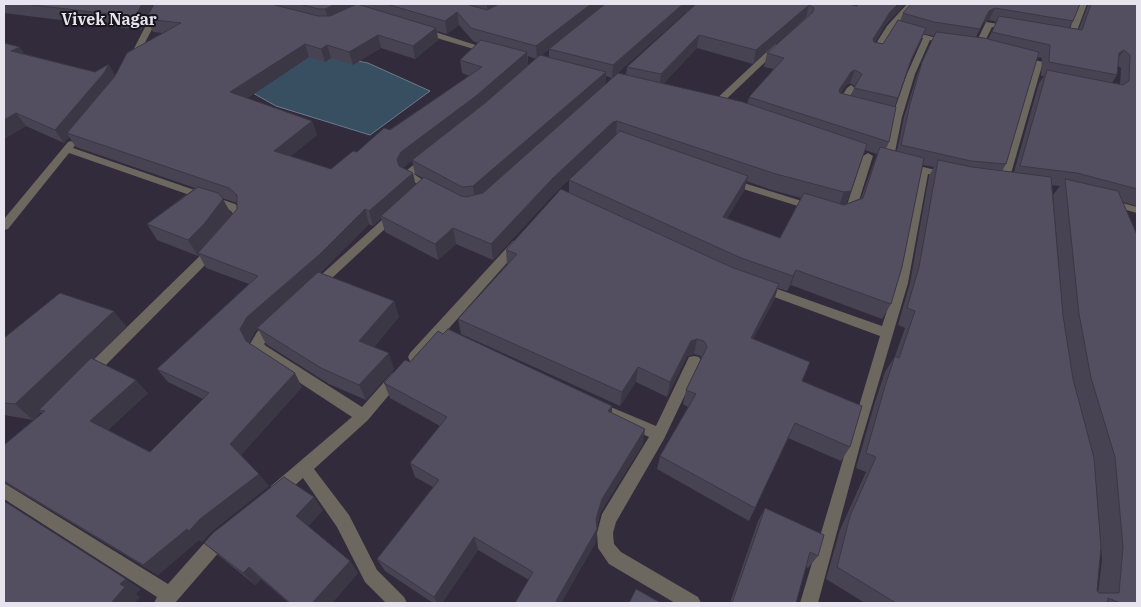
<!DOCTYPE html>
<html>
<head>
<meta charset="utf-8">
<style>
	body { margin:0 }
	#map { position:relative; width:1141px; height:607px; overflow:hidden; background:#312b3c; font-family:"IBM Plex Serif",serif }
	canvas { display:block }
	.frame { position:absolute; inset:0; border:5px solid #e7e3ef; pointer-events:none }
</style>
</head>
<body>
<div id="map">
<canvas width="1141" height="607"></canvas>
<div class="frame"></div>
</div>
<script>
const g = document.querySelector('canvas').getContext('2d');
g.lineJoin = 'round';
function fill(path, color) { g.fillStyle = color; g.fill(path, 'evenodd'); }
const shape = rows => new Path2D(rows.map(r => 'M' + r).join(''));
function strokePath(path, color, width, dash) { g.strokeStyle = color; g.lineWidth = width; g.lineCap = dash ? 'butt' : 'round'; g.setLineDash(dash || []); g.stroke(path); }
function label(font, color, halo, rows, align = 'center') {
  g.font = font + ' "IBM Plex Serif",serif'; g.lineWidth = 4; g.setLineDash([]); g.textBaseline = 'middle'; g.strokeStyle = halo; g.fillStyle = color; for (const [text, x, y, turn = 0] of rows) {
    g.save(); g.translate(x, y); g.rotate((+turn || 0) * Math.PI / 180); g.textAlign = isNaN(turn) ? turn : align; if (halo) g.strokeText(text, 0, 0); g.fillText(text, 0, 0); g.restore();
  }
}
const water = shape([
	[311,52,368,63,430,91,370,135,276,106,251,92,311,52]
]);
fill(water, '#384f61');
strokePath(water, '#6c7b8c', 1);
fill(shape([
	[157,4,165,4,135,62,128,64,127,62,157,4],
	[907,4,915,4,895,27,952,42,948,44,930,40,915,74,902,117,893,162,888,165,883,162,892,117,907,74,923,38,892,31,877,55,870,53,887,26,907,4],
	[1079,4,1087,4,1074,39,1070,41,1062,41,1062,37,1067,37,1079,4],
	[986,22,1011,26,1015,28,1011,30,992,27,981,49,975,49,974,47,986,22],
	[420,29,426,29,494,51,487,53,420,33,420,29],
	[775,44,782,46,718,107,712,107,712,103,775,44],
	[1018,56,1043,62,1008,184,1003,187,998,184,1034,63,1018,60,1018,56],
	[851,85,855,88,846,103,851,106,846,109,838,107,836,105,847,88,851,85],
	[71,141,76,144,73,148,235,204,242,210,244,216,242,223,236,227,232,226,230,223,234,216,232,212,227,208,69,153,8,229,4,230,4,219,68,142,71,141],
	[868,153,873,156,856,210,850,215,842,215,841,213,846,208,863,156,868,153],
	[426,155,431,158,414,174,435,188,435,192,431,193,402,174,426,155],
	[907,163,952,174,953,176,948,179,928,174,908,283,861,442,818,603,800,603,880,336,758,291,756,288,762,284,766,285,882,326,896,283,919,172,903,168,903,164,907,163],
	[731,179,818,206,819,208,814,211,727,184,727,180,731,179],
	[1108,199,1137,207,1137,213,1104,204,1103,202,1108,199],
	[396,209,400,211,401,213,400,215,319,290,311,290,309,287,311,284,392,211,396,209],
	[517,240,521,241,523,244,521,247,420,361,415,362,410,361,408,357,410,353,513,241,517,240],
	[213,246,217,247,219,250,217,253,94,377,89,379,84,377,82,373,84,369,209,247,213,246],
	[274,319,279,321,280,324,267,340,264,344,266,346,362,407,392,373,397,371,402,373,404,377,368,420,314,469,349,515,377,570,404,597,407,603,386,603,365,582,337,527,303,478,283,496,277,498,271,496,269,491,271,486,352,417,256,354,250,344,257,332,269,321,274,319],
	[694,356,699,357,701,361,664,439,616,522,613,533,614,544,621,552,698,597,701,603,675,603,609,564,598,548,597,533,602,514,649,437,601,415,599,411,601,407,606,405,656,426,689,357,694,356],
	[4,483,168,584,215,531,221,529,227,531,229,537,227,543,175,603,154,603,157,597,4,499,4,483]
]), '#6c675f');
fill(shape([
	[4,4,695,4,612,78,606,76,605,85,626,75,627,67,696,4,857,6,858,4,905,4,885,25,875,42,883,44,900,21,903,13,911,4,1080,4,1073,21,1069,28,1079,29,1088,5,1087,4,1137,4,1137,206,1123,202,1137,603,865,603,826,579,840,530,866,472,856,468,875,402,885,372,895,356,905,328,898,325,910,283,929,176,934,167,923,165,891,304,882,319,791,285,787,291,778,288,774,300,753,339,802,381,850,447,841,461,788,438,749,521,657,469,660,456,688,407,683,404,686,390,701,358,701,356,694,354,687,356,667,397,636,382,620,406,461,334,458,319,507,265,506,250,569,192,569,180,615,137,612,138,554,194,493,260,456,244,438,260,385,232,381,218,373,226,369,224,320,273,394,301,399,317,374,347,394,369,366,400,329,384,266,344,258,329,255,331,249,343,302,387,241,455,269,486,212,531,202,542,199,540,158,575,4,482,4,445,42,413,41,412,33,420,4,415,4,338,127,327,94,359,148,393,108,430,150,452,203,399,168,382,157,369,249,284,206,268,199,255,198,256,157,240,147,224,195,188,76,147,69,137,64,143,26,126,4,139,4,43,25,54,95,72,115,75,163,33,153,32,147,19,141,30,4,13],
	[806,17,767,53,764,67,774,69,749,97,747,104,663,84,697,48,753,64],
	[989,20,997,22,988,39,976,37,983,23],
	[459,25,473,41,478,43,460,60,462,73,469,76,331,169,291,156,317,135,312,121,247,98,309,57,325,62,331,58,353,65,381,48,415,59,438,40,437,31,447,34],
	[924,34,934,36,917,75,904,117,897,151,886,149,889,142,895,106,909,65],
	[549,49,549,57,541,55],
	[528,56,536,59,528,65],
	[1037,57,1042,58,1041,76,1044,76,1039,83,1014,172,1002,171,1006,164],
	[1118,66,1121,68,1120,85,1112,83,1117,75],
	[850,83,855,86,851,96,841,93,846,85],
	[865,150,877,154,861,198,846,204,851,191],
	[412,160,415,174,423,178,415,185,403,168],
	[746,181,772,190,801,198,780,238,727,218,744,191],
	[1051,185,1060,186,1053,195,1063,314],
	[222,198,237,203,237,209,232,215],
	[1095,470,1102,560,1098,593,1097,591],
	[410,362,612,406,612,413,643,444,600,513,597,527,596,542,561,603,515,603,529,580,478,550,442,603,433,603,385,571,377,559,433,487,415,477,410,463,440,426,390,398,384,383],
	[765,508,818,556,808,568,806,567,796,603,730,603,758,521],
	[323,510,308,526,350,561,358,573,332,603,289,603,261,579,255,585,218,555,204,543]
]), '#484353');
fill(shape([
	[142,4,155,4,141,30,135,17],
	[336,4,358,4,329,21,325,9],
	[487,4,506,4,488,14],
	[591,4,606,4,537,59,536,46],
	[683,4,695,4,612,78,613,65],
	[898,4,905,4,885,25,868,52,873,39,890,12],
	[809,5,806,17,753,64,756,50],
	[995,8,989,20,983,23,974,42,989,11],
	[457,12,459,25,447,34,445,21],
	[436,28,438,40,415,59,413,46],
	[378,35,381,48,353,65,349,52],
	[699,35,697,48,659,88,661,74],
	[305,44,309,57,236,106,230,92],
	[327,45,331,58,325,62,321,49],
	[20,47,28,59,11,51],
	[1124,50,1115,63,1119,53],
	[527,52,528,65,478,110,404,167,400,173,397,159,401,152],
	[109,64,116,77,67,133,69,137,64,143,55,130],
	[855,70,850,83,846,85,834,104,839,90,851,72],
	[606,72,605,85,475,200,473,186],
	[16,113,26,126,4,139,4,120],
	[312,121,317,135,280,165,274,151],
	[617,121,616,136,612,138,554,194,493,260,491,244,553,178,613,122],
	[413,173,416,187,381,216,381,218,373,226,369,211],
	[748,176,744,191,719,232,723,217],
	[851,191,845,206,838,208,844,192],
	[223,199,232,216,198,253,199,255,198,256,188,240],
	[365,209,369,224,325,268,255,331,248,343,246,341,240,329,247,317],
	[453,228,456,244,438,260,435,244],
	[796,270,791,285,787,291,793,276],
	[779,284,774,300,746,353,751,338],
	[394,301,399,317,365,357,359,341],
	[114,311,127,327,42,410,39,410,41,412,33,420,15,404],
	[697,339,694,354,687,356,667,397,670,382,691,341],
	[389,353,394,369,366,400,359,385],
	[638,367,636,382,620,406,622,392],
	[295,373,302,387,240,456,230,444],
	[136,380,148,393,104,434,90,421],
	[612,406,611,421,608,411],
	[645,429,643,444,600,513,596,531,597,529,596,542,561,603,556,603,556,601,596,519,602,499],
	[259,474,269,486,212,531,202,542,189,531,200,519],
	[314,497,323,510,306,529,296,516],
	[187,529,199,540,158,575,143,565],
	[474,537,478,550,442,603,437,603,434,597],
	[350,561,358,573,332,603,312,603],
	[249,567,261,579,255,585,243,573],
	[126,579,141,589,136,594,140,597,135,603,111,603,120,584]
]), '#3b3744');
const building = shape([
	[24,4,142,4,135,17,24,4],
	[154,4,271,4,318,16,330,16,357,4,436,28,413,46,378,35,349,52,327,45,321,49,305,44,230,92,312,121,274,151,331,169,353,151,357,152,384,128,390,130,482,67,460,60,481,40,527,52,476,96,401,152,397,159,399,166,413,173,369,211,365,209,320,254,247,317,240,329,246,341,295,373,230,444,259,474,200,519,189,531,187,529,143,565,4,481,4,445,45,411,39,410,91,358,136,380,90,421,150,452,209,393,157,369,258,276,198,253,237,209,237,195,229,188,67,133,115,76,127,53,181,23,146,19,154,4],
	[299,4,336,4,325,9,319,9,299,4],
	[386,4,466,4,487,10,499,4,591,4,536,46,471,28,457,12,445,21,386,4],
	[605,4,683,4,613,65,549,49,605,4],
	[696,4,848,4,857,6,858,4,898,4,890,12,873,39,874,42,883,44,898,20,926,28,911,60,898,98,854,88,862,74,855,70,851,72,839,90,840,93,896,107,889,142,749,97,784,58,767,53,813,12,814,8,809,5,756,50,699,35,661,74,627,67,696,4],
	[911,4,1080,4,1073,21,995,8,989,11,980,29,934,22,903,13,911,4],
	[1091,4,1137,4,1137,189,1077,173,1020,166,1047,70,1123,85,1129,81,1130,55,1124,50,1119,53,1117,75,1049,62,1050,45,992,32,999,16,1082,30,1091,4],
	[936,32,984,38,1039,52,1006,164,971,161,901,145,910,104,922,62,936,32],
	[4,43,20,47,11,51,95,72,109,64,104,73,55,130,16,113,4,120,4,43],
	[540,55,606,72,473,186,462,187,412,160,485,103,540,55],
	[618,73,743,102,867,144,851,191,844,192,776,174,617,121,613,122,553,178,491,244,453,228,435,244,381,216,424,177,461,196,466,197,483,193,618,73],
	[620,131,748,176,723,217,780,238,804,193,844,205,863,198,880,147,924,158,902,267,891,304,796,270,793,276,741,258,569,180,620,131],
	[938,160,972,167,1051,177,1063,315,1073,379,1094,458,1101,547,1097,591,1099,593,1119,593,1123,547,1115,457,1091,378,1079,314,1065,179,1118,191,1137,235,1137,603,1120,603,1108,598,1107,603,896,603,837,567,850,516,876,457,866,453,885,386,895,356,899,358,915,311,907,308,919,267,938,160],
	[198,187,218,193,223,199,204,224,188,240,147,224,198,187],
	[561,189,731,267,779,284,751,338,810,362,802,381,862,406,850,447,795,423,755,508,660,456,696,394,686,390,707,347,704,341,697,339,691,341,670,382,638,367,622,392,458,319,517,254,506,250,561,189],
	[318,272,394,301,359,341,389,353,359,385,321,368,257,328,318,272],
	[60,293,114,311,15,404,4,403,4,338,60,293],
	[448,329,612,406,608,411,645,429,602,499,596,519,597,529,556,601,560,603,515,603,533,572,474,537,434,597,377,559,439,480,410,463,447,417,384,383,405,360,410,362,438,331,443,334,448,329],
	[284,477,314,497,296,516,350,561,312,603,290,603,249,567,243,573,204,543,213,533,284,477],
	[4,501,126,579,120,584,125,587,111,603,4,603,4,501],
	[765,508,824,535,818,556,810,552,796,603,732,603,765,508],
	[636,589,661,603,629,603,636,589]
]);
fill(building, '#544e61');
strokePath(building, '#3b3744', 1);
label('bold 16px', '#e7e3ef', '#18151d', [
	["Vivek Nagar",109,20]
]);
</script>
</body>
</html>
